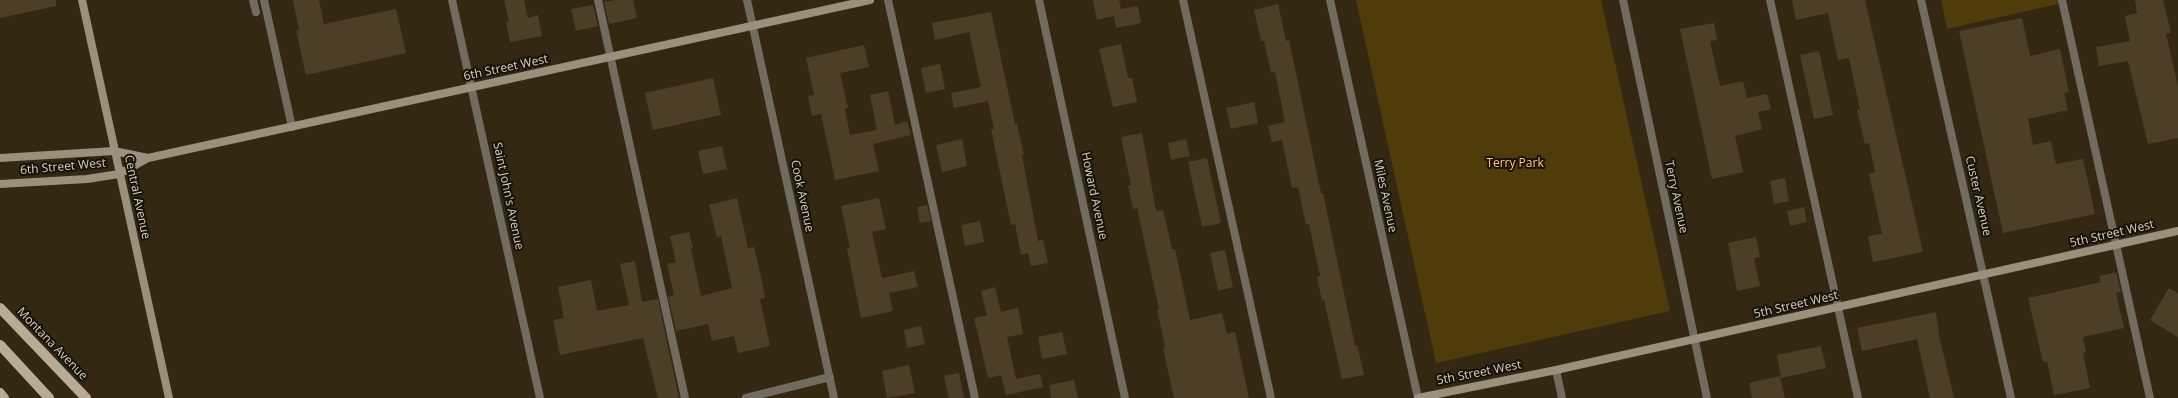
<!DOCTYPE html>
<html>
<head>
<meta charset="utf-8">
<style>
  body { margin:0 }
  canvas { display:block; background:#332811 }
</style>
</head>
<body>
<canvas width="2178" height="398"></canvas>
<script>
const ctx = document.querySelector('canvas').getContext('2d');
ctx.lineJoin = 'round';
function fill(path, color) { ctx.fillStyle = color; ctx.fill(path, 'evenodd'); }
function strokePath(path, color, width, dash) { ctx.strokeStyle = color; ctx.lineWidth = width; ctx.lineCap = dash ? 'butt' : 'round'; ctx.setLineDash(dash || []); ctx.stroke(path); }
function label(font, color, halo, rows, align = 'center') {
  ctx.font = font + ' "Open Sans",sans-serif'; ctx.lineWidth = 4; ctx.setLineDash([]); ctx.textBaseline = 'middle'; ctx.strokeStyle = halo; ctx.fillStyle = color; for (const [text, x, y, turn = 0] of rows) {
    ctx.save(); ctx.translate(x, y); ctx.rotate((+turn || 0) * Math.PI / 180); ctx.textAlign = isNaN(turn) ? turn : align; if (halo) ctx.strokeText(text, 0, 0); ctx.fillText(text, 0, 0); ctx.restore();
  }
}
fill(new Path2D(`
  M1356 0H1601L1670 311 1436 363Z
  M1941 0H2062V3L1947 29Z`), '#503b0b');
fill(new Path2D(`
  M0 0H56V6L0 18Z
  M293 0H319L324 24 396 9 406 53 306 75 296 30H299Z
  M504 0H524L528 18 538 15 542 36 510 42 506 22 509 21Z
  M615 0H633L637 18 609 24 604 2Z
  M1093 0H1119L1121 9 1138 6 1141 23 1116 28 1114 16 1097 20Z
  M1792 0H1865L1923 252 1873 262 1868 236 1882 234 1869 174 1875 172 1869 143 1865 144 1857 110H1860L1849 58 1838 60 1828 13 1796 20Z
  M2135 0H2163L2171 33 2166 34 2178 86V138L2148 144 2128 61 2099 66 2096 47 2130 41 2125 16 2137 13Z
  M1278 4 1286 41 1289 40 1321 193H1323L1355 346 1357 345 1364 375 1342 379 1324 300 1322 301 1317 277 1320 276 1309 224 1306 225 1298 187 1292 188 1282 140 1272 142 1268 126 1285 122 1275 72 1271 73 1264 41H1261L1254 10Z
  M593 5 598 26 576 31 571 9Z
  M991 12 1015 124H1017L1024 155H1022L1038 241 1043 240 1048 263 1031 266 1028 253 1021 255 1015 224 1011 225 991 129H994L988 101 954 108 951 93 981 87 969 32 935 40 932 23Z
  M2022 18 2030 56 2060 49 2069 92 2064 93 2068 110 2028 119 2033 145 2051 141 2056 164 2083 159 2095 214 2003 233 1959 31Z
  M1714 23 1717 40 1710 41 1720 86 1743 81 1747 98 1767 94 1771 109 1758 112 1762 129 1735 136 1743 172 1712 179 1680 29Z
  M1121 44 1128 78H1132L1137 102 1113 107 1099 49Z
  M864 45 869 67 840 73 848 108 845 109 850 135 877 130 870 95 888 91 895 125 907 121 911 135 873 144 879 171 835 180 821 114 812 116 808 96 814 95 806 58Z
  M1819 51 1833 115 1814 119 1800 55Z
  M940 64 945 89 926 93 921 68Z
  M713 78 721 115 653 130 645 93Z
  M1254 102 1258 123 1231 129 1226 108Z
  M1142 133 1156 211 1163 210 1172 249H1175L1190 320 1222 313 1227 334 1235 332 1249 398H1174L1163 348 1165 347 1157 309H1159L1137 208 1133 209 1128 186 1131 185 1121 137Z
  M962 139 967 166 942 172 936 145Z
  M1186 139 1190 156 1171 160 1168 143Z
  M722 146 727 169 703 174 698 151Z
  M1207 158 1221 223 1202 227 1188 162Z
  M1785 178 1789 201 1774 204 1770 181Z
  M737 198 748 248 754 247 762 281 765 298 760 299 770 346 738 353 734 336 712 341 708 324 676 331 668 297 674 295 667 264 676 262 670 236 689 232 693 248 691 249 701 296 732 288 721 236 717 237 709 205Z
  M879 198 886 229 872 232 882 278 914 271 918 287 889 293 893 311 861 318 847 248H850L841 206Z
  M927 205 931 221 920 223 917 207Z
  M1804 207 1807 222 1790 226 1787 211Z
  M980 221 984 242 965 246 961 225Z
  M1756 237 1760 257 1754 258 1760 286 1737 291 1728 243Z
  M1225 250 1233 287 1218 291 1210 253Z
  M635 261 642 302 658 299 679 398H658L643 338 560 355 553 320 564 318 558 287 591 280 597 311 629 305 620 264Z
  M2116 272 2121 292 2116 293 2124 328 2083 337 2086 352 2083 353 2090 388 2054 395 2047 361 2043 362 2028 298 2101 282 2099 276Z
  M995 287 1001 312 1018 308 1023 334 1007 337 1016 379 1040 374 1043 387 1006 395 1001 375 988 378 974 318 987 315 981 291Z
  M2169 288 2178 293V337L2150 320Z
  M1936 312 1939 335 1954 398H1930L1917 339 1862 351 1857 328Z
  M921 326 925 344 907 348 904 330Z
  M1062 332 1067 354 1042 359 1038 337Z
  M1821 346 1826 368 1781 378 1777 355Z
  M909 365 915 393 887 398 882 371Z
  M959 373 964 398H949L944 376Z
  M1780 376 1785 398H1752L1749 383Z
  M1074 380 1078 398H1051L1049 385Z`), '#4b3f27');
strokePath(new Path2D(`
  M253 0 256 12
  M264 0 292 127
  M598 0 685 398
  M888 0 975 398
  M1183 0 1271 398
  M1770 0 1858 398
  M2062 0 2150 398
  M1556 370 1562 398
  M746 398 830 377`), '#716b60', 8);
strokePath(new Path2D(`
  M452 0 540 398
  M747 0 834 398
  M1039 0 1125 398
  M1330 0 1418 398
  M1623 0 1707 398
  M1921 0 2011 398`), '#716b60', 8);
strokePath(new Path2D(`
  M82 0 169 398
  M0 158 114 151 148 158
  M0 184 87 179 119 174 148 158 870 0
  M1418 398 1556 370 2178 231`), '#99907e', 8);
strokePath(new Path2D(`
  M0 308 86 398
  M0 345 49 398
  M0 393 4 398`), '#b8ac95', 10);
label('12px', '#d8d1c3', '#171208', [
  ["6th Street West",506,68,-12],
  ["6th Street West",63,167,-5],
  ["Saint John's Avenue",508,196,78],
  ["Cook Avenue",802,196,78],
  ["Howard Avenue",1094,196,78],
  ["Miles Avenue",1385,196,78],
  ["Custer Avenue",1978,196,77],
  ["Central Avenue",137,197,78],
  ["Terry Avenue",1676,197,78],
  ["5th Street West",2112,234,-13],
  ["5th Street West",1796,305,-13],
  ["Montana Avenue",52,344,46],
  ["5th Street West",1479,373,-11]
]);
label('12px', '#ffce68', '#171208', [
  ["Terry Park",1515,164]
]);
</script>
</body>
</html>
